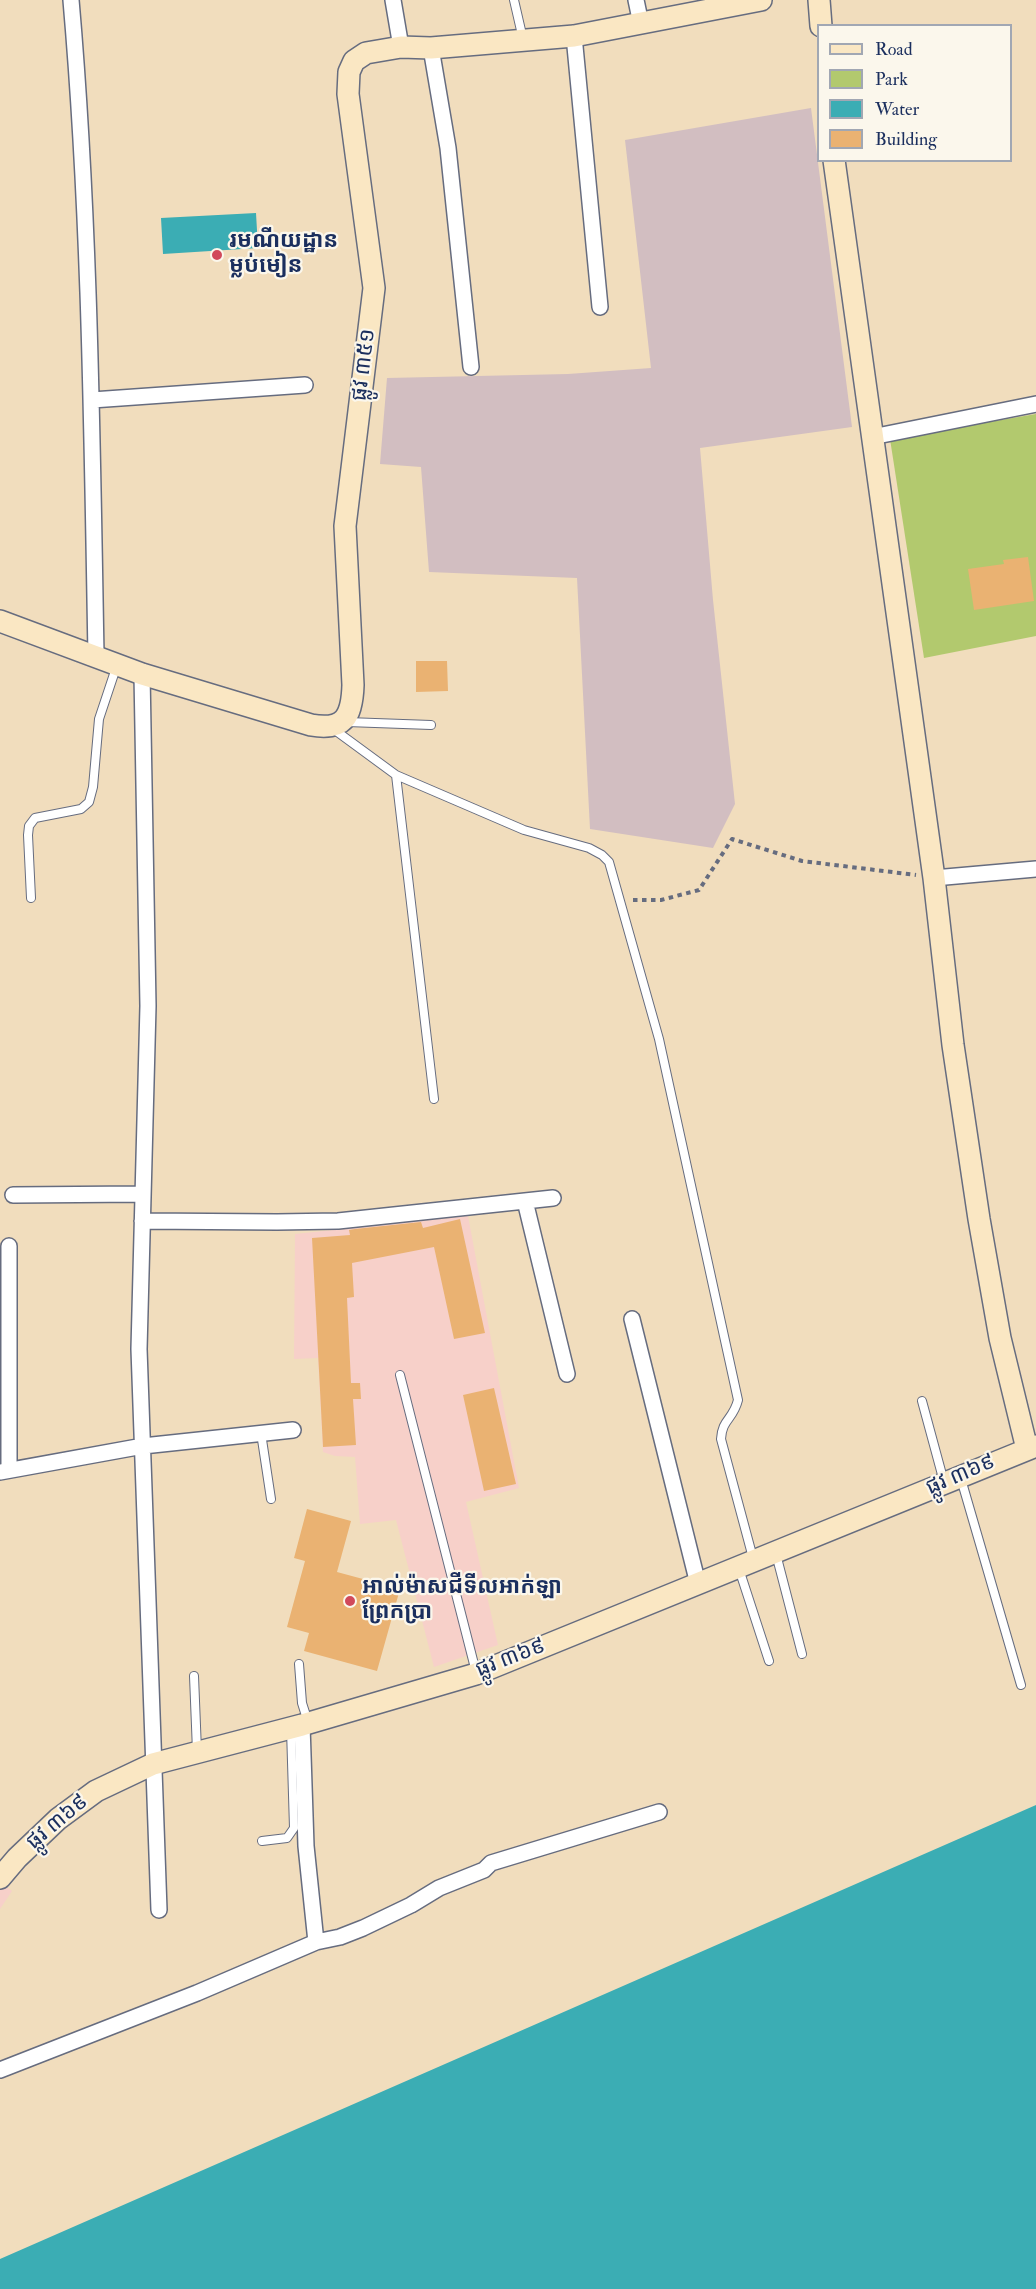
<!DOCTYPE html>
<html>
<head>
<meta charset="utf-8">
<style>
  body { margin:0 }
  #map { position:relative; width:1036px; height:2289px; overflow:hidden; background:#f1ddbd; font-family:"IM FELL Double Pica",serif }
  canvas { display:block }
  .legend { position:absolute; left:817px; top:24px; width:195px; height:138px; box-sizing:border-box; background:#fbf7ec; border:2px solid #a1a7b3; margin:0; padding:8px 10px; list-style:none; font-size:18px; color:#1b2f5e }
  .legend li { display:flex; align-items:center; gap:12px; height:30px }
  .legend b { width:30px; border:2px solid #a1a7b3 }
</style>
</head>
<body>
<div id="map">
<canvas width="1036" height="2289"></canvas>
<ul class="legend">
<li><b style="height:8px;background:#fae7c3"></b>Road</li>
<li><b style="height:16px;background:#b2c96e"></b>Park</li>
<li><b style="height:16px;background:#3badb4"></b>Water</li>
<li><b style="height:16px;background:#eab272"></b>Building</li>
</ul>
</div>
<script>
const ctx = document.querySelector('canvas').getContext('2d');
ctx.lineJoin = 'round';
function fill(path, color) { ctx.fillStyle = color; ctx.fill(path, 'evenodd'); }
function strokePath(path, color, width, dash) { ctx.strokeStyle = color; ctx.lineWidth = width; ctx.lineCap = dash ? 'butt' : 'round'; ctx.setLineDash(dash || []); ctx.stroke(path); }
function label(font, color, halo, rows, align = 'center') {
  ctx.font = font + ' "IM FELL Double Pica","Noto Sans Khmer",serif'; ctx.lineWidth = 4.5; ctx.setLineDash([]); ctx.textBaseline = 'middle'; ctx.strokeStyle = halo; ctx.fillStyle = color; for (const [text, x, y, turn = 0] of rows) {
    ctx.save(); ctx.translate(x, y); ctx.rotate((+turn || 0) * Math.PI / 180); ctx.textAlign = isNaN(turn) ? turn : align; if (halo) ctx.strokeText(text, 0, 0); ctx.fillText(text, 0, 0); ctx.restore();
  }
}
fill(new Path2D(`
  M468 1216 519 1488 466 1502 498 1645 434 1667 396 1520 360 1524 355 1457 335 1456 323 1452 318 1358 294 1359 295 1234Z
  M0 1882 12 1891 0 1909Z`), '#f7d0c9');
fill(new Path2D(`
  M811 108 852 427 700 448 713 600 735 804 713 848 590 829 577 578 429 572 421 467 380 464 387 378 568 374 651 368 625 140Z`), '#d2bec1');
fill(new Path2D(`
  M1036 414V636L924 658 890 439Z`), '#b2c96e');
fill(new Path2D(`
  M256 213 258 248 163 254 161 218Z
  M1036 1805V2289H0V2259Z`), '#3badb4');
fill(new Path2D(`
  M1028 557 1034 601 974 610 968 569 1004 564 1003 560Z
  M416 661H447L448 691 416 692Z
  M460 1219 485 1333 454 1339 434 1247 352 1263 354 1297 347 1298 351 1383H360L361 1399H353L356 1445 323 1447 312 1238 350 1235 349 1230 355 1229 421 1222 423 1228Z
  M494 1388 516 1484 484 1491 463 1395Z
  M307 1509 351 1521 337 1572 400 1589 377 1671 304 1651 309 1633 287 1627 305 1561 294 1558Z`), '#eab272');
const lane = new Path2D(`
  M514 0 523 39
  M347 722 431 725
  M332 728 396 775 524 830 589 848 602 855 609 862 659 1039 738 1400C733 1420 722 1419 721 1439L753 1558
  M396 775 434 1099
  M31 898 28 835 29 826 35 818 81 809 89 802 93 787 99 719 117 665
  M400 1375 476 1672
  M922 1401 944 1482
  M261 1433 271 1499
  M961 1479 1021 1685
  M776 1554 802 1654
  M739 1569 769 1661
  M299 1664 302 1703 308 1722
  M194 1676 197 1751
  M262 1841 287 1838 294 1828 291 1729`);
const street = new Path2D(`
  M71 0C90 218 92 436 96 655
  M393 0 401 47
  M636 0 641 24
  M574 36 600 307
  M431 48 448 148 471 367
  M92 400 305 385
  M872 437 1036 404
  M142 674 148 1006 139 1349 159 1910
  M934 878 1036 869
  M13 1195 142 1194
  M525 1201 567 1374
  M142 1221 277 1222 338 1221 553 1198
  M9 1246V1470
  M632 1319 698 1584
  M0 1472 143 1446 293 1430
  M302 1725 306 1846 316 1942
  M0 2070 197 1993 316 1942 340 1937 363 1928 411 1905 439 1888 484 1870 491 1863 659 1812`);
const secondary = new Path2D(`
  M819 0 821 26
  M834 160 934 878 953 1045 979 1219 1000 1338 1027 1449
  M0 621 142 674 311 725C345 731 352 716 353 685L345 526 374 288 348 94 349 72 354 61 366 53 401 47 431 48 574 36 761 0
  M0 1878 17 1858 58 1819 96 1791 153 1764 302 1725 476 1674 1036 1446`);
strokePath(lane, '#666c7f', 10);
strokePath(street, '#666c7f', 18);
strokePath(secondary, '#666c7f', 24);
strokePath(new Path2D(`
  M633 900H661L699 890 732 839 802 861 916 875`), '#666c7f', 4, [4.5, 4.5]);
strokePath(lane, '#fff', 8);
strokePath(street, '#fff', 15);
strokePath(secondary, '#fae7c3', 21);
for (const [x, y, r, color] of [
  [217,255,6,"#d1495b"],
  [350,1601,6,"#d1495b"]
]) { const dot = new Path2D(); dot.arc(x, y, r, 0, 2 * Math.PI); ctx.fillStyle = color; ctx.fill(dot); strokePath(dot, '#fbf7ec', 2); }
label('bold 22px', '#1b2f5e', '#fbf7ec', [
  ["រមណីយដ្ឋាន",229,242],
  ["ម្លប់មៀន",229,267],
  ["អាល់ម៉ាសជីទីលអាក់ឡា",362,1588],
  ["ព្រែកប្រា",362,1613]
], 'left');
label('22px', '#1b2f5e', '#fbf7ec', [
  ["ផ្លូវ ៣៥១",365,365,-83],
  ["ផ្លូវ ៣៦៩",961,1476,-23],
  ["ផ្លូវ ៣៦៩",511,1659,-21],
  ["ផ្លូវ ៣៦៩",58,1823,-40]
]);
</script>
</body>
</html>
